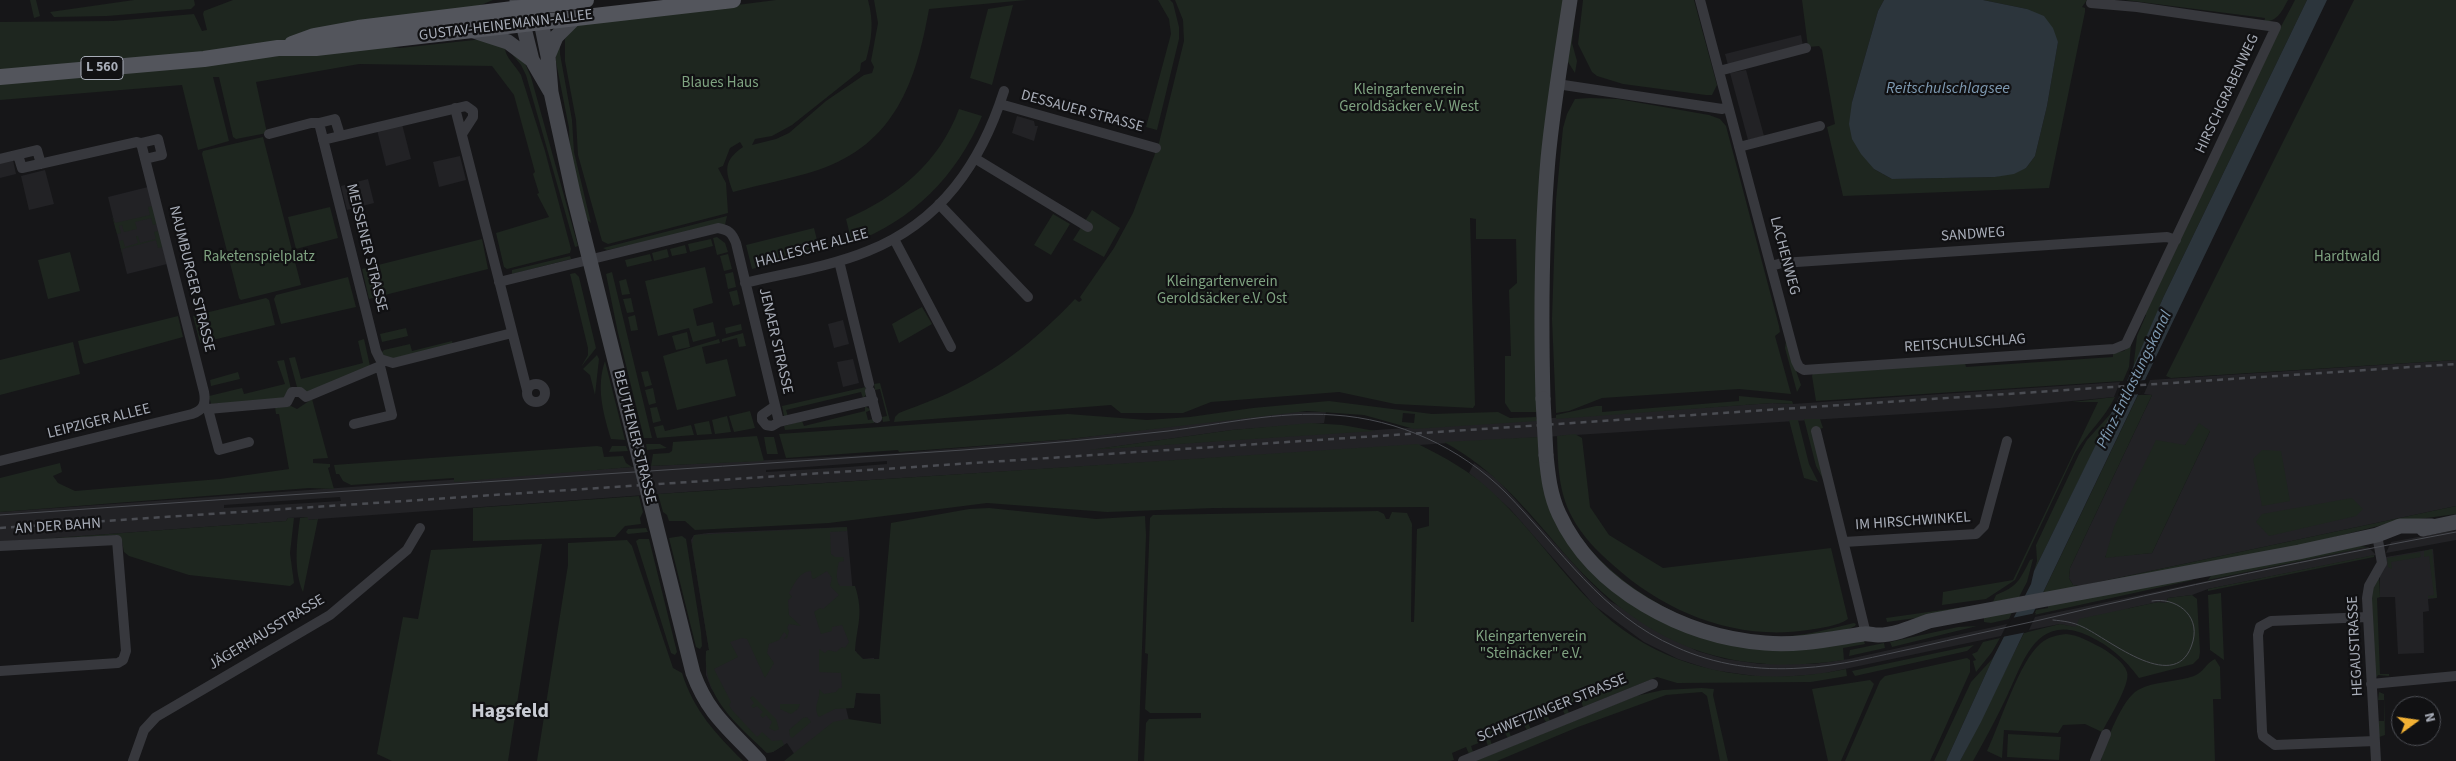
<!DOCTYPE html>
<html>
<head>
<meta charset="utf-8">
<style>
  body { margin:0 }
  #map { position:relative; width:2456px; height:761px; overflow:hidden; background:#161618; font-family:"Source Sans 3",sans-serif }
  canvas { display:block }
  .north { position:absolute; left:2391px; top:696px; width:50px; height:50px; box-sizing:border-box; background:#111113; border:1px solid #4d4f55; border-radius:50%; rotate:76deg; font-size:14px; font-weight:700; line-height:20px; text-align:center; color:#a8adb8 }
  .north::after { content:''; display:block; margin:auto; width:18px; height:22px; background:#f2b134; clip-path:polygon(50% 0,100% 100%,50% 72%,0 100%) }
</style>
</head>
<body>
<div id="map">
<canvas width="2456" height="761"></canvas>
<div class="north">N</div>
</div>
<script>
const ctx = document.querySelector('canvas').getContext('2d');
ctx.lineJoin = 'round';
function fill(path, color) { ctx.fillStyle = color; ctx.fill(path, 'evenodd'); }
function strokePath(path, color, width, dash) { ctx.strokeStyle = color; ctx.lineWidth = width; ctx.lineCap = dash ? 'butt' : 'round'; ctx.setLineDash(dash || []); ctx.stroke(path); }
function label(font, color, halo, rows, align = 'center') {
  ctx.font = font + ' "Source Sans 3",sans-serif'; ctx.lineWidth = 4.5; ctx.setLineDash([]); ctx.textBaseline = 'middle'; ctx.strokeStyle = halo; ctx.fillStyle = color; for (const [text, x, y, turn = 0] of rows) {
    ctx.save(); ctx.translate(x, y); ctx.rotate((+turn || 0) * Math.PI / 180); ctx.textAlign = isNaN(turn) ? turn : align; if (halo) ctx.strokeText(text, 0, 0); ctx.fillText(text, 0, 0); ctx.restore();
  }
}
fill(new Path2D(`
  M1801 35 1803 46 1728 65 1725 54Z
  M1746 70 1764 136 1748 140 1730 73Z
  M1017 116 1034 121 1035 126H1038L1034 141 1012 133Z
  M402 124 411 159 386 166 377 130Z
  M460 156 466 180 439 187 433 162Z
  M13 160 16 174 0 178V163Z
  M45 170 54 204 29 210 21 176Z
  M368 179 374 203 347 210 341 186Z
  M148 187 167 264 127 274 108 197Z
  M843 320 849 344 834 348 828 324Z
  M853 359 859 383 843 387 837 362Z
  M2456 360V506L2080 586 2073 585 2069 578 2070 568 2152 395 2144 394 2150 380ZM2210 431 2152 553 2105 557 2185 445Z
  M2120 382 2114 397 1999 408 713 490 318 519 308 520V517L288 518 286 521 0 542V512L632 467 886 454 1070 439 1283 412H1326L1324 423 1232 430 1098 449 1772 403 1792 404ZM887 461V464L848 467 766 472V470ZM340 497 341 501 224 508V505Z
  M1474 463 1496 478 1588 580 1610 601 1697 651 1725 659 1761 664H1814L1849 659 2007 624 2001 636 1821 674 1769 678 1712 670 1678 659 1644 642 1595 606 1510 509 1469 473Z
  M847 527 854 605 847 633 852 652 856 651 858 656 863 659 874 658 881 694 856 693 854 708H846L851 729 799 761 787 743 773 752 767 753 730 716 711 688 706 675V651L709 650 691 540 694 535 708 533Z
  M2456 530V540L2386 553 2391 542Z
  M2368 547 2376 555 2208 589 2192 595 2168 598 2166 603 2158 602 2130 608 2077 628 2060 624 2029 630 2035 617Z
  M2433 549 2437 598 2428 599 2429 611 2423 612 2424 653 2398 654 2395 597H2380V576L2386 566V557Z`), '#222225');
fill(new Path2D(`
  M30 0H36L40 16 34 18Z
  M134 0H194L195 5 191 9 107 16 54 17 50 12Z
  M233 0H493L476 7 236 49 0 72V22L113 21 194 14 202 31 207 30 203 14 204 11Z
  M776 0H868C874 22 872 38 866 60L861 63 860 71 792 125 772 136 755 139 752 145 776 139 789 133 826 101 864 75 872 73 874 67 871 61 878 23 874 0H1027L929 9C916 82 895 144 818 170 791 179 761 184 733 192 725 170 723 161 743 147L740 142 730 148 723 166 718 168 726 183 728 213 608 244 602 241 578 155 576 120 565 61V39L573 26Z
  M1158 0H1170L1173 3 1179 27V39L1157 130 1146 127 1171 34 1169 19Z
  M1175 0H1564L1545 124 1536 412H1511L1505 403V356H1511L1509 290 1517 283 1516 239H1476V219L1470 218 1475 405 1473 408 1395 404 1339 392 1211 402 1183 413H1121L1111 405 894 422 895 417 899 413C919 405 940 398 959 388 1004 366 1042 334 1075 299L1079 302 1082 300 1080 297 1114 248 1133 213 1159 143 1184 41 1183 20Z
  M1576 0 1572 43 1577 61 1575 73 1568 62V54Z
  M1583 0H1694L1717 85 1712 95H1706L1623 84 1597 76 1592 72 1578 44Z
  M1802 0H1884L1878 11 1852 102 1874 169 1892 179 1995 177 2026 168 2035 156 2047 106 2058 42 2027 9 1983 0H2087L2082 7 2085 8V12L2049 188 1843 196 1827 127 1835 124 1822 50 1819 46 1808 47Z
  M2125 0H2288C2282 11 2278 21 2264 22L2265 18Z
  M2295 0H2307L2163 298 2133 370 2137 336 2146 315 2144 314 2266 55Z
  M2354 0H2456V360L2171 378 2166 376Z
  M1013 5 992 85 970 78 988 9Z
  M474 40H488L505 48C505 57 516 66 521 75L545 151 571 249 570 253 507 269 504 267 496 233 549 217 537 194 539 193 533 174 535 172 514 95 492 66 359 64 256 82 267 133 236 139 233 137 219 77H213L229 141 198 150 182 85 0 100V83L349 49 383 46 400 48Z
  M560 44V54L572 120 574 152 591 223 587 220 570 154 569 128 556 62 555 52Z
  M511 53 524 61 531 77 578 246 575 247 526 75 521 65Z
  M1590 98 1618 99 1709 115 1720 119 1726 126 1779 326 1780 332 1775 336 1791 394 1739 389 1602 398 1569 411 1556 413 1552 319 1556 200 1563 128 1567 114 1575 99Z
  M959 109 982 116C957 176 912 221 852 243L846 219C897 197 939 163 959 109Z
  M263 137 301 285 241 300 239 298 202 154 203 151Z
  M153 206 157 224 153 225 151 218 135 222 137 229 124 232 122 225 119 226 121 233 117 234 112 216 115 223 150 215 148 207Z
  M330 207 338 238 296 249 288 217Z
  M1092 210 1120 228 1104 257 1073 240Z
  M1053 214 1070 224 1051 255 1034 245Z
  M727 216 725 225 607 250 603 248Z
  M814 228 820 252 752 269 746 245Z
  M158 231 163 247 158 248 156 240 122 249 123 257 119 241 123 240 125 247 138 243 136 236H138L140 243 156 239 154 232Z
  M717 237 725 243 728 252 717 255 713 238Z
  M482 239 488 269 369 299 362 269Z
  M711 239 713 246 690 252 688 244Z
  M685 245 687 253 672 256 670 249Z
  M667 249 669 257 654 261 652 253Z
  M70 252 80 291 48 299 38 260Z
  M650 254 652 261 627 267 625 260Z
  M728 254 732 269 724 271 720 256Z
  M570 256 571 259 512 274V270Z
  M705 267 713 303 693 309 697 326 713 322 716 336 693 342 689 328 658 336 645 281Z
  M612 272 652 438H644L618 333 606 274Z
  M733 272 736 287 728 289 725 274Z
  M575 273 579 277 596 348 581 367 588 355V348L570 274Z
  M348 277 356 307 281 324 274 299 276 295Z
  M626 279 630 294 622 295 619 281Z
  M737 290 740 304 733 306 729 292Z
  M266 298 269 300 275 325 200 343 193 316Z
  M631 298 634 312 627 313 623 299Z
  M922 307 932 324 899 343 892 324Z
  M635 315 638 330 631 331 628 317Z
  M178 316 183 337 85 364 83 362 78 341Z
  M741 324 742 330 726 334 725 328Z
  M406 328 408 336 382 342 380 334Z
  M687 332 690 347 676 350 672 336Z
  M743 333 746 346 739 347 737 338 722 342V339Z
  M364 339 370 366 308 393 297 387 289 358 295 357 301 379 363 363 358 341Z
  M719 339 720 343 702 347 706 364 727 359 736 396 677 410 663 356Z
  M452 341 453 344 392 359H387L381 353 384 350 410 344 412 351Z
  M1786 341 1801 385 1797 392 1785 348Z
  M73 342 80 374 0 395V360Z
  M2131 344 2129 367 2123 381 1816 401 1812 376 1813 373 1965 363 1966 367 2113 357V353L2124 351Z
  M597 355 599 359 595 395 590 375 583 369Z
  M284 360 291 389 285 395 284 400 211 404 209 396 242 388 244 394 285 384 277 361Z
  M605 361 625 440 611 439C603 413 596 387 605 361Z
  M648 371 652 385 645 387 641 372Z
  M238 372 240 379 211 386 210 380Z
  M880 383 890 421 883 422 882 417 887 416 880 389 875 390 874 384Z
  M866 387 867 394 863 398 861 392 786 410 788 416H784L782 406Z
  M653 388 656 403 649 405 645 390Z
  M2138 395H2152L2070 568 2069 578 2073 585 2080 586 2456 506V514L2390 523 2311 543 2199 567 2043 593Z
  M1739 396 1792 401 1793 404 1772 403 1556 419V415L1596 406H1602V412L1739 401Z
  M2115 397C2105 418 2087 433 2075 453L2015 580 1986 599 1942 605 1943 592 2013 580 2098 402H2072Z
  M312 399 328 458 313 459V463L330 464V467L328 468 334 489 309 488 0 512V478L60 463 62 472 53 476 58 483 75 491 220 479 289 469 279 414H276L275 407 291 406 297 409Z
  M1329 401 1432 414 1498 412 1510 418 1536 417 1537 421 1414 429 1364 415 1307 411 1070 439 899 452 898 450 786 458 779 434 1068 414 1147 420 1190 417 1253 408ZM1403 413 1415 414 1414 423 1402 422Z
  M865 406 871 410 866 412 868 420 874 419V423L785 430 784 426 802 421 804 426 865 411Z
  M657 407 661 421 653 423 650 408Z
  M750 411 755 428 734 432 729 416Z
  M2113 411 2034 571 2037 561 2036 545 2079 454 2087 440Z
  M727 416 731 432 715 434 712 420Z
  M1804 419H1820L1823 428 1819 429 1824 481 1816 466Z
  M1789 420H1798L1809 464 1818 482 1804 478Z
  M709 421 712 434 697 435 694 424Z
  M1311 423 1342 425 1375 431 1089 450 1232 430Z
  M2199 423 2210 431 2152 553 2105 558 2114 527 2156 440 2185 445Z
  M663 425 665 431 691 425 694 435 657 438 654 427Z
  M1575 434 1582 438 1590 507 1609 535 1663 568 1831 548 1848 619C1838 626 1820 628 1808 630 1736 641 1666 613 1613 565 1597 551 1582 536 1572 517 1558 491 1558 464 1557 436Z
  M757 436 764 461 651 466 653 454 669 453 672 451 673 442Z
  M764 437H774L778 454H767Z
  M1538 437 1539 462 1585 562 1713 638 1864 641 1865 644 1843 648 1844 660C1724 678 1642 643 1563 552 1526 509 1494 469 1444 442Z
  M646 444H660L667 448 647 450Z
  M1418 444C1444 457 1470 471 1491 491 1529 525 1557 568 1593 604 1660 672 1756 688 1846 669L1847 676 1811 682 1677 683 1657 677 1583 707 1581 701 1566 706 1569 713 1565 715 1562 708 1547 714 1550 721 1546 722 1543 717 1528 723 1531 729 1527 730 1524 725 1509 731 1511 737 1508 738 1505 733 1490 739 1492 745 1488 746 1486 740 1471 746 1473 752 1469 754 1466 747 1452 753 1454 760 1450 761H1144L1146 723 1149 719 1201 718V713H1150L1145 709 1148 654 1145 653 1150 518 1153 515 1378 511 1384 514 1386 519H1389L1392 512 1407 513 1412 524 1411 622H1414L1417 529 1429 526V507L1214 508 1107 512 987 503 829 523 695 530 685 521H669L667 515 663 512 658 494Z
  M597 446 602 447 604 457 623 456 626 463 632 467 454 482V478L351 485 343 481 339 474H336L334 465Z
  M612 446H626L628 451 609 452Z
  M2262 450 2281 451 2290 501 2262 506 2253 459Z
  M1552 457C1555 462 1554 471 1555 478 1557 493 1562 508 1570 521 1608 587 1703 639 1779 637 1804 636 1829 629 1854 623L1856 624 1855 626C1843 633 1824 633 1810 635 1734 647 1657 617 1602 564 1588 551 1575 536 1567 519 1557 499 1553 479 1552 457Z
  M639 496 643 512 640 518 641 524 625 526 615 537 473 541V508Z
  M2352 498 2363 509 2356 516 2269 536 2256 522 2262 514Z
  M989 508 1096 519 1145 516 1146 535 1138 761H784L833 722 848 719 881 724 880 694 856 693 854 708 835 709 819 717C812 706 821 700 819 689L824 694 836 692 839 688H842L841 673 819 672V649L825 653 828 650 836 652 842 647 845 648 849 642 842 625 832 627V631L821 634 814 612 820 608 823 609 839 595 830 586 832 578 827 571 814 579 812 578 811 571C799 572 795 583 789 593L792 597 788 600 789 615 801 626 789 624 787 628 789 631 787 638 784 639 787 635 784 632 779 640 769 644 767 653 774 663 765 678 747 639 742 638 730 642 738 657 714 669 731 702 729 705 732 710 757 737 762 732 772 741 782 740 784 745 773 752 767 753C736 723 702 697 706 651L709 650 692 545 694 535 847 527V531L830 532 831 554 835 557H843L844 561 839 562C837 569 835 580 840 586H855C864 614 857 624 855 651L863 659H879L891 523 969 509Z
  M308 517V520L318 519 303 592C293 569 297 541 300 518Z
  M288 518H294L290 553 294 583 290 586 189 575 129 556 124 552 122 541 118 535 0 542 286 521Z
  M646 528 648 532 628 534 626 532 628 529Z
  M682 536 686 539 701 632 702 646 700 649 696 647 669 538Z
  M639 539H649L677 652 675 655 671 653 636 541Z
  M627 540 632 546 673 668 682 673C694 711 716 734 743 761H537L568 565V543Z
  M542 544 508 761H392L377 754 403 617 418 619 431 550Z
  M2360 546 2368 547 2208 580 2212 574Z
  M2432 549 2437 598H2428V596L2434 595 2429 556 2424 557V551Z
  M2420 552 2421 557 2391 562 2392 569 2388 567 2387 558Z
  M2374 555V557L2208 591V589Z
  M2033 559 2027 582 2019 597 1993 602 1996 595C2018 586 2019 581 2030 560Z
  M2379 576 2380 597 2377 598 2380 674H2389V676L2378 675 2377 677 2375 676 2371 589Z
  M2191 578 2193 580 2034 615 2036 610 2048 608V604Z
  M2221 593 2224 660 2210 650 2208 595Z
  M2192 595 2197 599 2200 652 2199 658 2193 664 2139 678C2125 659 2110 646 2089 636 2037 612 2024 660 2007 696 1997 718 1985 739 1973 761H1960L2024 633 2060 624 2076 627 2079 619 2158 602 2166 603 2168 598Z
  M1985 604 1937 615 1887 622 1886 618Z
  M2012 612 2009 619 1991 623 1984 622V617Z
  M1977 626 1892 647 1890 642 1958 627Z
  M2066 634C2079 635 2090 642 2102 648 2110 653 2124 662 2127 672 2131 684 2108 720 2102 732L2085 724 2063 725 2058 733 2004 730 2002 758 1987 751C2000 724 2019 661 2041 643 2048 637 2057 635 2066 634Z
  M2000 638 1992 652 1976 672 1973 661 1976 660 1972 654 1977 652 1983 642Z
  M1884 643 1885 648 1849 656 1850 650Z
  M1974 645 1967 651 1855 676 1852 671Z
  M1967 658 1970 660V672L1930 761H1845L1880 681 1885 676Z
  M1993 658 1946 761H1934L1971 682Z
  M2215 659 2220 667 2221 699H2213L2215 761H2101C2105 743 2122 699 2138 690 2154 681 2177 682 2194 676 2204 672 2206 663 2215 659Z
  M1870 680 1874 684 1841 761H1828L1812 689Z
  M1702 688 1714 689 1713 695 1728 761H1720L1707 696 1702 692 1666 695 1578 727 1497 761H1475L1636 696 1663 690Z
  M2379 692 2384 694 2385 735 2379 737V721H2384V700H2378Z
  M753 696 776 719 779 729 775 731 769 728 772 722 766 715 763 718 760 715 763 712 757 706 753 708 751 706 754 703 750 698Z
  M780 704H800L798 709 791 714 780 709Z
  M807 717 811 722 792 738 790 736 789 730 803 718Z
  M2008 734 2061 737 2059 760 2007 757Z`), '#1e261f');
fill(new Path2D(`
  M1884 0H1983L2027 9 2044 16 2053 28 2058 42 2047 106 2035 156 2026 168 2014 174 1995 177 1892 179 1874 169 1861 154 1852 139 1849 124 1852 102 1878 11Z
  M2307 0H2327L1981 722 1960 761H1946L1993 658 2031 584 2034 571 2128 379 2163 298Z`), '#2c353c');
fill(new Path2D(`
  M2147 380 2141 394 2118 396 2125 381Z
  M2036 613 2027 632 2002 637 2012 618Z`), '#161618');
strokePath(new Path2D(`
  M1700 0 1796 361 1799 367 1804 370 2114 349 2126 344 2276 27 2137 7 2091 3
  M1719 71 1806 48
  M1557 84 1722 109 1728 107
  M1000 104 1156 148
  M455 108 527 390
  M319 123 376 351 380 359 393 363 512 333
  M269 134 311 123H319L335 119 340 135
  M323 140 466 106 473 111V117L462 134
  M1739 147 1820 126
  M18 155 22 168 137 142 141 143 158 139 162 155 145 159
  M0 159 37 150 41 164
  M976 159 1088 227
  M939 204 1028 297
  M894 239 951 347
  M839 261 869 384
  M1771 266 1782 263 2167 237 2176 240
  M499 282 718 228C729 230 732 233 736 243L779 422
  M745 283C786 273 829 267 868 251 941 222 981 163 1004 91
  M527 393a9 9 0 1 1 18 0a9 9 0 1 1-18 0Z
  M870 391 877 418
  M775 406 762 415V420L766 425 772 426 779 422 873 400
  M208 409 287 402 292 392H300L306 397 380 366
  M208 409 219 450 249 442
  M354 424 392 415 380 366
  M1816 431 1866 634
  M0 461 192 414C204 410 206 403 204 392L141 143
  M1844 542 1976 534 1984 526 2007 441
  M0 546 117 540 126 651 123 660 118 663 0 671
  M2368 617 2271 621 2260 627 2258 635 2262 731 2263 736 2275 745 2375 741
  M2371 684 2456 676
  M133 761 144 730 156 717 330 615 407 550 420 528
  M1463 761 1653 684
  M2095 761 2106 734
  M2376 761 2367 598 2369 586 2382 563 2377 535`), '#37383d', 10);
strokePath(new Path2D(`
  M517 0 532 60 550 91
  M539 12 548 56 551 92 573 193 693 673C709 716 730 729 759 761
  M471 30 508 42 532 60
  M548 56 556 37 574 19
  M1543 399C1541 319 1541 239 1548 159 1553 106 1562 53 1570 0
  M1546 455C1548 475 1550 495 1559 514 1594 590 1684 637 1765 643 1798 646 1830 639 1863 634 1868 633 1873 635 1878 635 1895 635 1913 627 1929 621L2299 552 2377 535 2400 526H2432
  M2423 529 2456 522`), '#45474d', 15);
strokePath(new Path2D(`
  M292 44 314 36 358 28 586 0
  M0 77 204 59 278 48H316L733 0`), '#53555c', 16);
strokePath(new Path2D(`
  M0 515C321 492 642 472 963 450 1031 445 1099 439 1168 431 1223 424 1278 411 1334 415 1398 419 1460 447 1506 493 1560 548 1602 615 1676 647 1715 665 1759 671 1801 668 1840 666 1877 656 1915 648 1957 638 1999 629 2040 620 2178 587 2317 558 2456 532
  M2053 620C2063 621 2073 622 2083 627 2109 639 2178 698 2193 641 2200 614 2175 597 2152 601`), '#4a4c52', 1);
strokePath(new Path2D(`
  M0 528 2456 364`), '#4a4c52', 2.5, [6, 5]);
strokePath(new Path2D(`
  M1543 399 1546 455`), '#45474d', 15);
for (const [x, y, w] of [
  [102,68,42]
]) { const box = new Path2D(); box.roundRect(x - w / 2, y - 11.5, w, 23, 4); ctx.fillStyle = '#111113'; ctx.fill(box); strokePath(box, '#a8adb8', 1); }
label('bold 14px', '#a8adb8', null, [
  ["L 560",102,68]
]);
label('15px', '#a8adb8', '#111113', [
  ["GUSTAV-HEINEMANN-ALLEE",506,26,-7],
  ["HIRSCHGRABENWEG",2228,94,-65],
  ["DESSAUER STRASSE",1082,112,15],
  ["SANDWEG",1973,235,-4],
  ["MEISSENER STRASSE",366,248,76],
  ["HALLESCHE ALLEE",812,249,-15],
  ["LACHENWEG",1784,256,75],
  ["NAUMBURGER STRASSE",191,279,76],
  ["JENAER STRASSE",775,341,77],
  ["REITSCHULSCHLAG",1965,344,-4],
  ["LEIPZIGER ALLEE",99,422,-14],
  ["BEUTHENER STRASSE",634,437,76],
  ["IM HIRSCHWINKEL",1913,522,-4],
  ["AN DER BAHN",58,527,-4],
  ["JÄGERHAUSSTRASSE",267,633,-31],
  ["HEGAUSTRASSE",2356,646,-93],
  ["SCHWETZINGER STRASSE",1552,709,-22]
]);
label('15px', '#7fa381', '#111113', [
  ["Blaues Haus",720,84],
  ["Kleingartenverein",1409,91],
  ["Geroldsäcker e.V. West",1409,108],
  ["Raketenspielplatz",259,258],
  ["Hardtwald",2347,258],
  ["Kleingartenverein",1222,283],
  ["Geroldsäcker e.V. Ost",1222,300],
  ["Kleingartenverein",1531,638],
  ["\"Steinäcker\" e.V.",1531,655]
]);
label('italic 16px', '#7f9bb3', '#111113', [
  ["Reitschulschlagsee",1948,89],
  ["Pfinz-Entlastungskanal",2135,380,-64]
]);
label('bold 20px', '#c9ccd4', '#111113', [
  ["Hagsfeld",510,713]
]);
</script>
</body>
</html>
